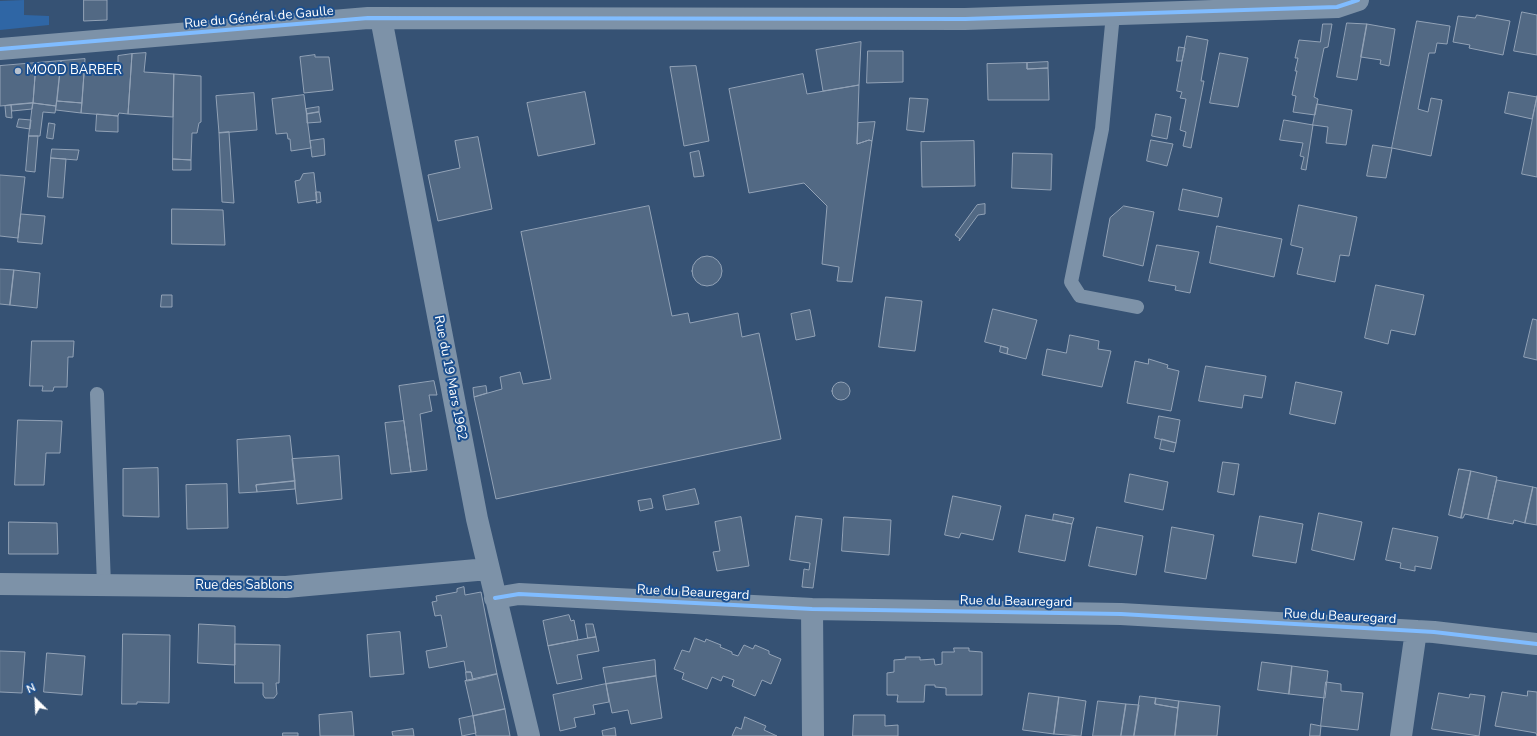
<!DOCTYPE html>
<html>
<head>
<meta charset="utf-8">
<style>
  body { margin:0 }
  #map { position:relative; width:1537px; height:736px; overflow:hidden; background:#365274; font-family:"Nunito Sans",sans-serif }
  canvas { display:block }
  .north { position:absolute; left:16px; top:680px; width:40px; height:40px; -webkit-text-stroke:3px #1b4f8f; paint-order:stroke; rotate:336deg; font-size:11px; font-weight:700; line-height:16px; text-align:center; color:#fff }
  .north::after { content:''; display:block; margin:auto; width:14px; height:18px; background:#fff; clip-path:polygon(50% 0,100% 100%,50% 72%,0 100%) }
</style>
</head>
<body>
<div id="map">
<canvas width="1537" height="736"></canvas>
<div class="north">N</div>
</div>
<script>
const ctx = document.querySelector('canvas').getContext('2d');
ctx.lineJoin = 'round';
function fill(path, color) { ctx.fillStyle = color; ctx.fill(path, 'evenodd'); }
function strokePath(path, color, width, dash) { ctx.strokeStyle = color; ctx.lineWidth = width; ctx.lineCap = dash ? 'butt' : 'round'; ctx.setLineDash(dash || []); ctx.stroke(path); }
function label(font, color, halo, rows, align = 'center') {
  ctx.font = font + ' "Nunito Sans",sans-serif'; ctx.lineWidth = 4; ctx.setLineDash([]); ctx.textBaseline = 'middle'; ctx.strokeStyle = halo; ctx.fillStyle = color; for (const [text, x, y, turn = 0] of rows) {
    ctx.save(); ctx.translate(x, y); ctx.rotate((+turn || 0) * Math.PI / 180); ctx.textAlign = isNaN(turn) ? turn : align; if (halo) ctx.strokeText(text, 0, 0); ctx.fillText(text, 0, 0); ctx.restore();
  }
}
fill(new Path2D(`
  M24 0V15L49 16V25L0 30V1Z`), '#2f66a5');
const building = new Path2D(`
  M84 0H107V20L84 21Z
  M1522 12 1537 15V55L1514 51Z
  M1477 15 1510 21 1503 55 1469 48 1470 45 1453 42 1458 16 1475 18Z
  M1417 21 1450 26 1447 44 1437 43 1435 53H1429L1418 109 1428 112 1431 98 1442 100 1431 156 1392 148Z
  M1347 23 1367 24 1357 80 1337 77Z
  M1323 24H1332L1328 47 1324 48 1314 97 1318 99 1315 115 1293 112 1296 96 1292 95 1297 71H1295L1298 58H1295L1299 40 1320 42Z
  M1367 24 1395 29 1389 66 1380 64 1381 60 1361 57Z
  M1187 36 1208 40 1201 81H1204L1191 148 1183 146 1186 132 1180 130 1186 99 1180 98 1182 92 1177 91Z
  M861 42 859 85 823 91 816 50Z
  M1179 47 1185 48 1182 61H1177Z
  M868 51H903V82L867 83Z
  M146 53 144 72 174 74 173 117 128 114 132 54Z
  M1220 53 1248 58 1238 107 1210 103Z
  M132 54 128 114 119 113 118 116 81 113 84 73 118 74V56Z
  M315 55V57H329L333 90 304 93 300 57Z
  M85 59 82 103 57 101 61 61Z
  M61 61 56 106 33 103 36 63Z
  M1048 62V68L1027 69V63Z
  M36 63 33 103 0 106V66Z
  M1027 63V69L1048 68 1049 100H988L987 64Z
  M696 66 709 141 684 146 670 67Z
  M174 74 201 76V122L199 123 197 133H192L191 160 173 159Z
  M803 74 807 94 859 85 857 144 869 140 872 141 852 282 837 281 839 267 822 264 827 206 804 183 749 193 729 89Z
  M585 92 595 144 538 156 527 103Z
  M1509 92 1537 97 1532 119 1505 113Z
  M254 93 257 130 219 133 216 96Z
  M304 95 311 148 291 151 290 139H288L287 133 276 134 272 99Z
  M1537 96V177L1522 174Z
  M910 98 928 99 924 132 907 130Z
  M57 101 82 103 81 113 56 110Z
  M33 103 56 106 55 113 43 112 40 136H29Z
  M33 103 32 109 12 111 11 105Z
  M1317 104 1352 110 1346 145 1326 143 1328 127 1313 125Z
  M11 105 12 118 6 117 5 106Z
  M319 107V112L307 114 306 109Z
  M319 112 321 122 307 123V114Z
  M97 114 118 116V132L96 131Z
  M1156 114 1171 117 1167 139 1152 136Z
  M19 119 31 120 30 129 17 127Z
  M1284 120 1313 125 1306 170 1301 169 1304 157 1300 156 1303 143 1280 140Z
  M875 122 872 141 869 140 857 144 858 123Z
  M49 123 55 124 53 139 47 138Z
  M229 132 234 203 222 202 219 133Z
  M29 136H38L35 172 26 171Z
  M478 137 492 209 438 221 428 175 460 168 455 141Z
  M324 139 325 155 312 157 310 141Z
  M1151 140 1173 144 1167 166 1147 161Z
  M974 141 975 186 922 187 921 142Z
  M1373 145 1392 148 1386 178 1367 176Z
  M52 149 79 150 77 160 51 158Z
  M699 151 704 176 694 177 690 153Z
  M1013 153 1052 154 1051 190 1012 188Z
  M51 158 66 159 63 198 48 197Z
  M173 159 191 160V170H173Z
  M314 173 317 200 298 203 295 181 300 180 303 174Z
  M0 175 25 177 18 238 0 236Z
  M1183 189 1222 198 1218 217 1179 210Z
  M316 192H320L321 202 317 203Z
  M985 204V214L978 215 959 241 960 239 955 235 977 205Z
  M1299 205 1357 217 1349 256 1340 255 1335 282 1297 274 1303 248 1291 245Z
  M649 206 672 316 688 313 690 323 738 313 742 337 759 333 781 439 496 499 474 397 502 389 500 377 520 372 523 384 551 379 521 232Z
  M1124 206 1154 212 1143 266 1103 256 1110 218Z
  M172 209 223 210 225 245 172 244Z
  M21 214 45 216 42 244 18 242Z
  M1217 226 1282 239 1274 277 1210 263Z
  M1157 245 1199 252 1190 293 1175 290 1176 286 1149 281Z
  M692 271a15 15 0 1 1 30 0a15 15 0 1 1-30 0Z
  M0 269 14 270 10 305 0 304Z
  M14 270 40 273 37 308 10 305Z
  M1376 285 1424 295 1415 335 1391 330 1388 344 1365 338Z
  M162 295H172V307H161Z
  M886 297 922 301 915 351 879 347Z
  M993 309 1037 320 1026 359 1007 354 1008 348 985 342Z
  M810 310 815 336 796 340 791 314Z
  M1533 319 1537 320V360L1524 357Z
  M1070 335 1099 341 1098 349 1111 351 1102 387 1042 375 1047 349 1066 353Z
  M32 341H74L73 357H68L67 387H54L53 391H42L43 386H30Z
  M1001 346 1008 348 1007 354 1000 352Z
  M1149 359 1168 365 1167 368 1179 371 1171 411 1127 403 1135 361 1148 364Z
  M1206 366 1266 376 1262 398 1244 395 1242 408 1199 401Z
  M434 381 437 395H429L432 411 420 414 427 470 411 472 399 386Z
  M1296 382 1342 392 1335 424 1290 414Z
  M832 391a9 9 0 1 1 18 0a9 9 0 1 1-18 0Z
  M486 386 487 393 474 397 473 388Z
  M1159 416 1180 420 1176 443 1155 438Z
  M18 420 62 421 60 453H46L44 485H15Z
  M404 421 411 472 391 474 385 423Z
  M290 436 295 481 256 485 257 492 239 493 237 440Z
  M1162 439 1176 443 1174 452 1160 449Z
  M339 456 342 499 297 504 292 459Z
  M1223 462 1239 464 1234 495 1218 492Z
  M158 468 159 517 123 516V469Z
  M1459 469 1471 471 1461 518 1449 515Z
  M1471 471 1497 477 1488 519 1465 514 1463 518H1461Z
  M1130 474 1168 482 1163 510 1125 502Z
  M1497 480 1533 487 1525 523 1514 520 1513 524 1488 519Z
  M295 481V489L257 492 256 485Z
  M227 484 228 528 187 529 186 485Z
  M1533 487 1537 488V525L1525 523Z
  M695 489 699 504 666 510 663 496Z
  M953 496 1001 506 993 540 961 533 959 538 945 535Z
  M651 499 653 508 640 511 638 501Z
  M1319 513 1362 522 1354 560 1312 550Z
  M1054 514 1074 518 1072 524 1053 520Z
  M1026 515 1072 524 1065 561 1019 552Z
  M796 516 822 519 813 588 802 587 804 569 809 570 810 563 790 560Z
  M1260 516 1303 524 1296 563 1253 556Z
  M741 517 749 566 717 571 713 552 720 551 715 522Z
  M844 517 891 520 889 555 842 551Z
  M9 522 57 523 58 554H9Z
  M1097 527 1143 536 1136 575 1089 566Z
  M1172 527 1214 535 1206 579 1165 572Z
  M1393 528 1438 537 1431 569 1415 566V571L1400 568 1401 563 1386 560Z
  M464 587 465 595 481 592 497 674 473 680 471 672H466L464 661 429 668 426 651 447 647 441 615 435 616 432 602 437 601 436 596 457 592V589Z
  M569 615 571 621 574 620 578 640 548 646 543 621Z
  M199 624 235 626V665L198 663Z
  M586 624H593L596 637 588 638Z
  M400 632 404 674 370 677 367 635Z
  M123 634 170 635 169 703 137 702V704H122Z
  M596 637 599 651 577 655 582 679 557 684 548 646Z
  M695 638 705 642 706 639 721 645 720 647 732 652V654L738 656 744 645 753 649 755 645 769 651V654L781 659 771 684 762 680 755 696 732 686 734 680 723 676 721 681 712 677 707 689 682 679 684 673 674 669 682 650 689 652Z
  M235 644 280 645 279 683H276L277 694 274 698H265L263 695V683H235Z
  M954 648H969V651L982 652V695H946V688L935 687V685H925L924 702H897L898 695H887V673L894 672V660L906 659 905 657H920V660L934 659 935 665 942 664V652H954Z
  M0 651 25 652 22 693 0 692Z
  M47 653 85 656 82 695 44 692Z
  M655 660 656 676 606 684 603 668Z
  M1262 662 1292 666 1289 694 1258 690Z
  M1292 666 1328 671 1325 698 1289 694Z
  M466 672H471L473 680 467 681Z
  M497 674 505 709 473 716 465 681Z
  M656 676 662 718 631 724 628 710 612 713 606 684Z
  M1326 682 1341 684V691L1363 693 1358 730 1321 726Z
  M606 684 609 702 593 705 595 714 574 718 576 727 560 731 553 695Z
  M1528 691 1537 692V736L1536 733 1495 726 1502 692 1527 696Z
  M1029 693 1059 697 1054 734 1023 730Z
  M1439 693 1469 698 1470 694 1485 696 1479 736 1432 729Z
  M1140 696 1156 698 1155 704 1178 708 1175 736H1134Z
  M1059 697 1086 701 1081 736 1054 734Z
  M1156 698 1179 701 1178 708 1155 704Z
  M1098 701 1126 704 1121 736H1093Z
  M1179 701 1220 706 1217 736H1175Z
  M1126 704 1139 705 1134 736H1121Z
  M505 709 510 736H476L473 716Z
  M352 712 354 736H320L319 715Z
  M854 715H885V726L898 725V736H853Z
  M473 716 476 733 462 736 459 719Z
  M745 717 766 726 764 730 777 736H732L736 727 741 729Z
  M1311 724 1321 726 1320 736H1310Z
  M615 728 616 736H603L602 731Z
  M413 729 414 736H393L392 732Z
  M283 733H298V736H283Z`);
fill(building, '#526984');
strokePath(building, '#92a2b6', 1);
strokePath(new Path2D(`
  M1113 14 1102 129 1071 282 1080 296 1137 307
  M97 394 104 585`), '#7d92a8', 14);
strokePath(new Path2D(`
  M381 18 477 519 529 736
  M0 49 368 18 965 19 1337 7 1358 0
  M0 584 286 587 488 569
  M495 598 519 594 812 609 1121 614 1434 632 1537 644
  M812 609 813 736
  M1401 736 1416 631`), '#7d92a8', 22);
strokePath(new Path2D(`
  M0 49 368 18 965 19 1337 7 1358 0
  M495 598 519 594 812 609 1121 614 1434 632 1537 644`), '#80bcff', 4);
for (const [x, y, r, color] of [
  [18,71,4,"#b9c2ce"]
]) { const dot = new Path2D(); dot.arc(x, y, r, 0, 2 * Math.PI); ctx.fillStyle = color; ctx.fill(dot); strokePath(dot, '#1b4f8f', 1.5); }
label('13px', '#fff', '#1b4f8f', [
  ["Rue du Général de Gaulle",259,18,-5],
  ["Rue du 19 Mars 1962",450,378,79],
  ["Rue des Sablons",244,586],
  ["Rue du Beauregard",693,593,3],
  ["Rue du Beauregard",1016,602,1],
  ["Rue du Beauregard",1340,617,3]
]);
label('13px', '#fff', '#1b4f8f', [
  ["MOOD BARBER",26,71]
], 'left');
</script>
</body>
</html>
